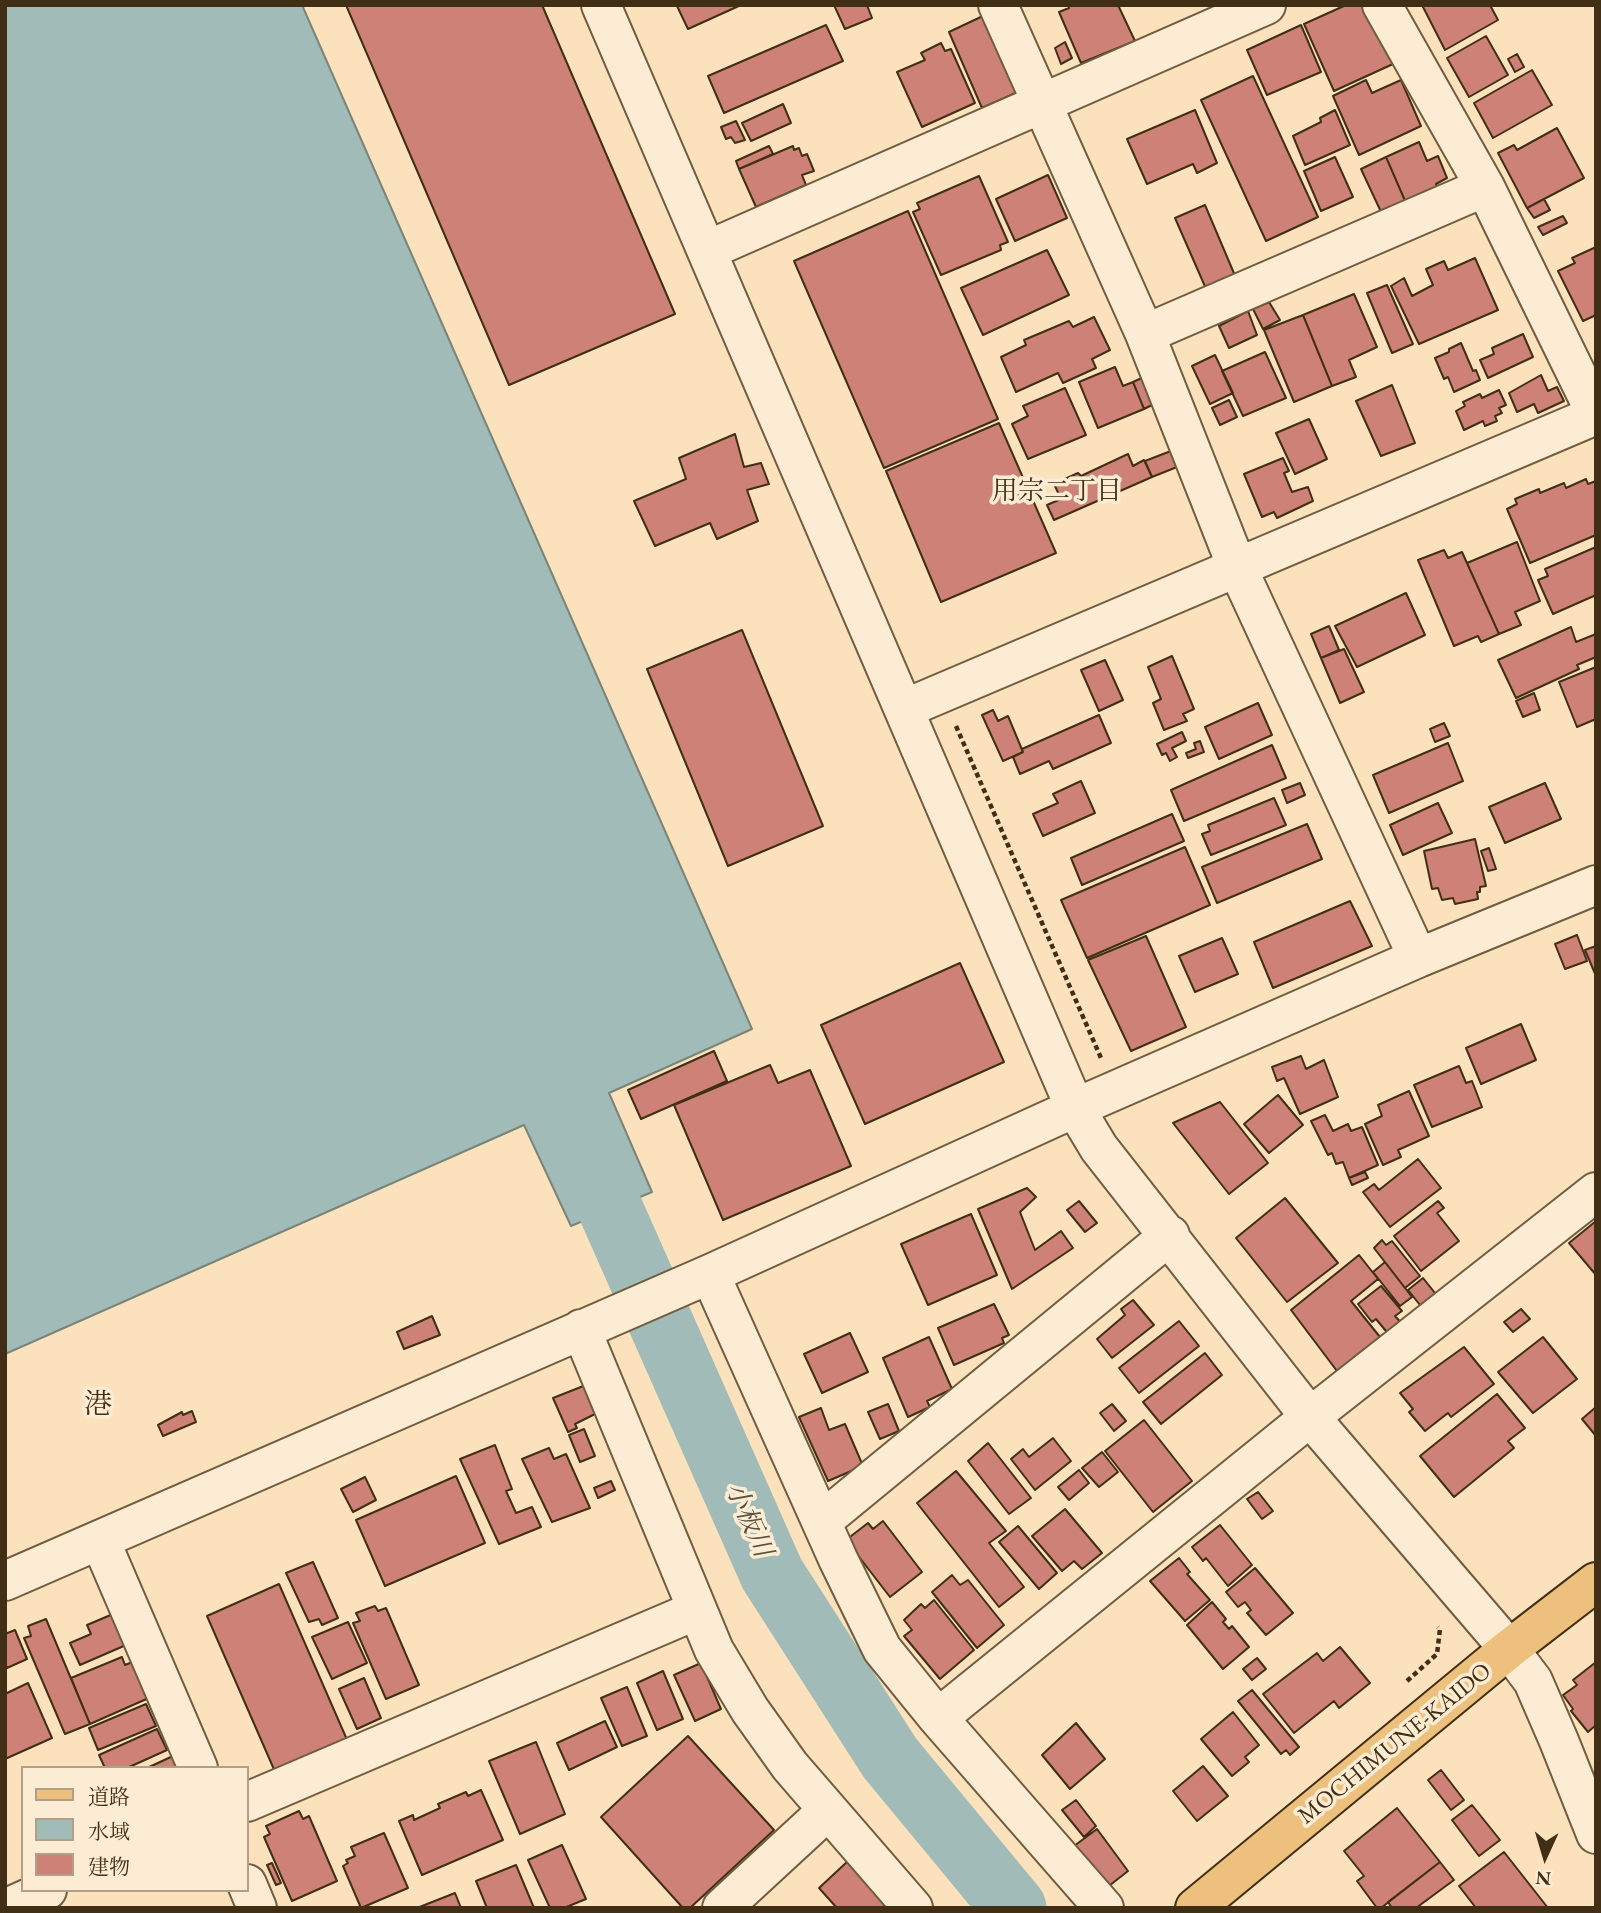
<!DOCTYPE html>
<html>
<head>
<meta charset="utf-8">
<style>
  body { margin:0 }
  #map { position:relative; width:1601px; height:1913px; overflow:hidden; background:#fbe1bc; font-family:"EB Garamond","Noto Serif JP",serif }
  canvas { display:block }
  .frame { position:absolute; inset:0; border:7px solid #412f15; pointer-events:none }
  .legend { position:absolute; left:21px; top:1766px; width:228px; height:126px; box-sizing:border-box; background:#fcecd3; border:2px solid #b1a087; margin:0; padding:9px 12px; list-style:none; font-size:21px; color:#412f15 }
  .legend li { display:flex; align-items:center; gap:14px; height:35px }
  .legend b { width:35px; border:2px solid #b1a087 }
  .north { position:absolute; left:1510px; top:1822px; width:70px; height:70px; -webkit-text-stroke:5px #fcecd3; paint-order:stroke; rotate:184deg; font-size:19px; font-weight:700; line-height:28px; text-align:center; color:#412f15 }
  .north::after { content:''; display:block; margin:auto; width:24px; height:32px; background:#412f15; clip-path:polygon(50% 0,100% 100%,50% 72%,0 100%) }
</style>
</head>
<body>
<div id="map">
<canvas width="1601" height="1913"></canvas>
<div class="frame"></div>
<ul class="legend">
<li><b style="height:9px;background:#eec07e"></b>道路</li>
<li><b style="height:19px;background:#a1bcb8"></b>水域</li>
<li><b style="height:19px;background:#ce8176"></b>建物</li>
</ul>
<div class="north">N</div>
</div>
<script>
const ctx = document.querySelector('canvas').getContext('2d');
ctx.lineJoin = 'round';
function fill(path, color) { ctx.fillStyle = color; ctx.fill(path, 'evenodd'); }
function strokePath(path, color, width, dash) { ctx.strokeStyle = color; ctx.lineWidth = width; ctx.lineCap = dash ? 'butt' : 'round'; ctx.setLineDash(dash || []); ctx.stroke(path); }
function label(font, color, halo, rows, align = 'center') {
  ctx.font = font + ' "EB Garamond","Noto Serif JP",serif'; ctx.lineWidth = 7; ctx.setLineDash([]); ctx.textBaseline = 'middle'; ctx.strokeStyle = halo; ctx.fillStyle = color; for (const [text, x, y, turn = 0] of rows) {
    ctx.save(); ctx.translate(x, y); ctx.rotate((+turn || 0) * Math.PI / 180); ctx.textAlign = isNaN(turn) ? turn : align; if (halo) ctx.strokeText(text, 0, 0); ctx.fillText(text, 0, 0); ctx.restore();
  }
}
const water = new Path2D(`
  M5 5H302L752 1029 609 1093 652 1192 571 1226 524 1125 5 1354Z`);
fill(water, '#a1bcb8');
strokePath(water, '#7b8477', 2);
strokePath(new Path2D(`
  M575 1129 772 1574 890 1758 1014 1908`), '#a1bcb8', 65);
const building = new Path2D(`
  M346 5H542L675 314 509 385Z
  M680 5H741L688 29 677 6Z
  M834 5H867L872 18 845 29Z
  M1068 5H1118L1135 41 1081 63 1059 12 1069 8Z
  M1346 5H1366L1393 64 1334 91 1304 24Z
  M1422 5H1490L1498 20 1445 50Z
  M985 15 1018 92 982 108 949 32Z
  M826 25 843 61 724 113 708 76Z
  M1301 25 1321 72 1267 95 1247 50Z
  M1486 36 1508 75 1469 97 1447 58Z
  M1065 42 1072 58 1061 64 1055 48Z
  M941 43 945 51 951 49 975 103 922 127 897 72 925 60 921 53Z
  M1517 54 1524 67 1515 72 1508 59Z
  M1532 70 1552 105 1493 138 1474 103Z
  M1253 76 1318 217 1266 241 1201 100Z
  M1366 80 1372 93 1401 80 1421 126 1359 155 1333 96Z
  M783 104 791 123 751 141 742 123Z
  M1195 110 1217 163 1197 173 1193 164 1147 184 1127 139Z
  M1335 110 1350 145 1305 165 1293 136 1321 122 1320 118Z
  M736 121 745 140 735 143 731 137 726 139 721 127Z
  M1557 128 1584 178 1527 208 1498 153 1514 145 1517 150Z
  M1419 142 1427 161 1438 156 1447 178 1436 184 1438 189 1406 203 1386 157Z
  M769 146 773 154 739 169 736 161Z
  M793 146 794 150 799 148 802 156 807 154 814 171 802 175 806 185 756 207 739 169Z
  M1335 157 1353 197 1321 211 1304 171Z
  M1386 157 1406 203 1382 214 1361 169Z
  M1048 175 1067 218 1015 241 996 199Z
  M979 176 1008 242 1000 245 1001 250 941 275 913 212 920 209 917 203Z
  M1544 199 1550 210 1534 218 1527 208Z
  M1205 205 1236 278 1207 291 1175 218Z
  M908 211 998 419 884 468 794 261Z
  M1563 216 1567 223 1543 235 1538 227Z
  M1596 247V315L1583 321 1558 271 1575 263 1572 258Z
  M1047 250 1069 295 983 335 961 288Z
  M1475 258 1498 310 1419 344 1391 286 1404 278 1412 296 1433 285 1426 269 1444 261 1448 270Z
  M1387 285 1413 344 1392 353 1367 293Z
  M1354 294 1377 347 1349 360 1356 377 1332 386 1303 315Z
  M1269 302 1280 320 1263 329 1253 309Z
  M1248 311 1257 335 1229 348 1219 326Z
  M1303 315 1332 386 1294 402 1264 330Z
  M1094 317 1110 350 1092 359 1096 368 1063 383 1058 373 1016 392 1001 357 1026 345 1024 340 1069 321 1073 327Z
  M1523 334 1533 357 1488 378 1480 360 1494 354 1492 348Z
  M1461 343 1473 371 1476 370 1480 380 1454 392 1448 377 1444 379 1435 358 1449 352V349Z
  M1265 352 1286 398 1243 416 1222 371Z
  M1215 355 1233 393 1210 404 1192 366Z
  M1115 367 1123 386 1133 382 1144 409 1098 428 1079 382Z
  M1541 375 1548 391 1557 387 1564 401 1538 413 1534 404 1517 412 1509 393Z
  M1144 377 1156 403 1144 409 1133 382Z
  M1392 385 1415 443 1381 456 1356 401Z
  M1065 388 1086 435 1028 459 1012 424 1028 416 1023 406Z
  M1499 390 1506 405 1499 408 1502 413 1495 416 1497 421 1485 426 1483 421 1464 430 1456 411 1465 406 1463 402 1480 394 1482 398Z
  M1229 400 1237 417 1220 425 1212 408Z
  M1309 419 1327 459 1295 474 1276 433Z
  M999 423 1056 553 941 602 886 471Z
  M735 434 744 467 761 463 769 484 747 490 758 521 717 539 710 523 655 546 634 501 686 479 679 458Z
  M1176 449 1182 465 1152 477 1145 461Z
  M1128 454 1133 466 1144 460 1152 477 1054 520 1047 505 1061 499 1054 484 1078 473 1081 476Z
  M1283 458 1289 471 1284 473 1292 492 1308 487 1313 501 1277 518 1274 512 1262 517 1244 474Z
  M1586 479 1588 484 1596 481V535L1530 563 1507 509 1517 504 1515 499 1539 489 1540 493 1564 483 1566 488Z
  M1517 542 1540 601 1515 612 1521 625 1499 634 1467 563Z
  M1596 547V595L1553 614 1538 580 1548 576 1545 569Z
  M1444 550 1448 558 1462 552 1499 634 1481 642 1478 636 1454 646 1418 560Z
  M1406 593 1425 635 1357 667 1335 626Z
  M1329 626 1339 650 1321 658 1311 634Z
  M1571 627 1576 642 1596 634V657L1577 665 1579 669 1516 698 1498 660Z
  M742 630 823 826 728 866 647 669Z
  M1344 649 1364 692 1340 703 1321 658Z
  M1172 656 1194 709 1183 714 1187 721 1164 730 1153 703 1161 699 1148 667Z
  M1105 660 1123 700 1099 711 1081 670Z
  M1596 667V719L1577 727 1559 682Z
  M1534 693 1540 710 1523 717 1516 701Z
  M1258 703 1272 735 1219 759 1205 727Z
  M993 710 998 721 1008 716 1023 752 1003 761 982 715Z
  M1099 715 1111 743 1053 769 1049 761 1020 774 1013 757 1023 752 1022 749Z
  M1444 723 1450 736 1435 742 1430 729Z
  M1182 732 1186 741 1172 748 1177 757 1170 761 1166 753 1162 755 1157 744Z
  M1200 741 1204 752 1188 758 1186 753 1196 749 1194 743Z
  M1448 743 1463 781 1389 813 1373 775Z
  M1272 745 1286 778 1184 821 1171 790Z
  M1081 781 1095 813 1043 836 1033 814 1058 803 1053 794Z
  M1300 783 1305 795 1287 803 1282 790Z
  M1545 783 1561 819 1505 843 1489 807Z
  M1274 798 1286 825 1211 855 1202 834 1210 831 1208 825Z
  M1438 803 1452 833 1403 855 1390 825Z
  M1172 814 1184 841 1082 885 1071 858Z
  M1307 824 1322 859 1217 903 1202 867Z
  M1475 839 1486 886 1480 887V892H1477L1478 899 1455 904 1453 898 1442 900 1438 888 1432 889 1424 851Z
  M1185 847 1210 905 1087 958 1061 900Z
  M1489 848 1496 869 1488 871 1481 851Z
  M1350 901 1372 946 1273 988 1254 942Z
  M1577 935 1587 961 1565 969 1555 944Z
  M1146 936 1186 1027 1131 1051 1088 960Z
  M1222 938 1238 974 1195 992 1179 956Z
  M1596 946V976L1585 950Z
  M960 963 1004 1062 865 1124 821 1025Z
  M1521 1024 1536 1060 1481 1084 1466 1048Z
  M714 1051 727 1081 641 1119 628 1090Z
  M1301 1056 1306 1069 1324 1060 1338 1097 1300 1114 1284 1078 1277 1081 1272 1067Z
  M770 1065 778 1083 810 1070 851 1166 723 1220 674 1105Z
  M1459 1066 1466 1083 1472 1081 1482 1107 1432 1127 1414 1085Z
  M1409 1091 1429 1136 1398 1150 1401 1157 1383 1165 1365 1124 1382 1116 1378 1105Z
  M1278 1095 1303 1125 1269 1153 1244 1124Z
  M1220 1102 1268 1163 1229 1194 1173 1123Z
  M1325 1115 1333 1131 1348 1124 1351 1131 1362 1127 1378 1165 1349 1178 1343 1162 1336 1164 1332 1153 1328 1155 1311 1121Z
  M1418 1159 1441 1188 1390 1227 1363 1192 1374 1184 1379 1190Z
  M1365 1172 1368 1178 1352 1185 1349 1178Z
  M1027 1188 1036 1197 1020 1212 1035 1250 1061 1231 1073 1248 1012 1289 978 1209Z
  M1285 1198 1338 1263 1287 1302 1236 1238Z
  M1079 1201 1097 1223 1085 1232 1067 1210Z
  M1438 1201 1444 1208 1437 1213 1459 1241 1421 1271 1394 1236Z
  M971 1214 997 1275 928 1305 901 1244Z
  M1596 1221V1275L1569 1243Z
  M1382 1240 1386 1245 1392 1241 1420 1276 1405 1288 1374 1248Z
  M1359 1255 1378 1279 1351 1301 1384 1342 1340 1375 1291 1310Z
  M1385 1262 1412 1297 1400 1306 1373 1272Z
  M1423 1278 1439 1298 1424 1310 1408 1290Z
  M1381 1286 1402 1311 1395 1316 1405 1327 1391 1337 1376 1319 1372 1322 1358 1304Z
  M1133 1300 1154 1325 1112 1358 1097 1339 1125 1315 1121 1309Z
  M994 1304 1009 1335 1002 1338 1004 1343 954 1365 938 1328Z
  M1521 1309 1530 1319 1513 1332 1504 1322Z
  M432 1316 440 1335 404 1349 397 1332Z
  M1179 1321 1199 1346 1139 1393 1119 1368Z
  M850 1333 868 1372 822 1393 804 1354Z
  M929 1337 952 1389 927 1401 930 1407 908 1417 883 1358Z
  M1543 1337 1577 1379 1533 1413 1498 1372Z
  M1464 1347 1494 1384 1451 1417 1448 1413 1425 1431 1409 1412 1413 1409 1400 1393Z
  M1205 1353 1222 1375 1161 1424 1143 1402Z
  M586 1385 597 1413 575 1424 577 1428 568 1432 553 1398Z
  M1497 1394 1525 1428 1508 1441 1514 1448 1454 1497 1420 1456Z
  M888 1404 899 1431 880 1439 868 1412Z
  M1112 1404 1126 1421 1114 1431 1100 1413Z
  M1596 1407V1436L1582 1419Z
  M821 1408 829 1430 845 1424 863 1466 828 1481 799 1417Z
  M192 1411 196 1422 163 1436 158 1425 182 1412 183 1415Z
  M1144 1420 1192 1481 1153 1512 1105 1451Z
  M584 1429 595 1456 580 1462 569 1435Z
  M1053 1438 1071 1461 1035 1490 1011 1459 1023 1449 1029 1457Z
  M988 1443 1031 1498 1009 1514 968 1461Z
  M495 1445 512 1489 506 1491 516 1513 532 1507 541 1527 499 1544 460 1459Z
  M549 1448 554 1459 566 1454 590 1508 552 1522 522 1459Z
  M1102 1452 1118 1472 1099 1487 1082 1468Z
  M1079 1470 1089 1483 1069 1500 1058 1487Z
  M956 1471 1006 1531 989 1543 1024 1587 999 1607 917 1503Z
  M456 1476 485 1543 385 1586 356 1520Z
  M365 1477 376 1500 353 1512 341 1489Z
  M611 1481 615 1490 598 1498 594 1488Z
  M1258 1492 1273 1511 1262 1519 1247 1499Z
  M1065 1509 1102 1553 1082 1569 1074 1561 1062 1571 1032 1536Z
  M883 1521 922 1572 890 1597 846 1540 868 1523 873 1529Z
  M1220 1525 1252 1565 1228 1586 1206 1558 1203 1561 1192 1547Z
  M1018 1526 1057 1573 1039 1589 999 1542Z
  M1179 1558 1190 1572 1187 1574 1210 1600 1185 1621 1150 1581Z
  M313 1562 338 1618 322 1625 319 1619 309 1622 286 1573Z
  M1255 1568 1293 1613 1266 1635 1247 1613 1251 1610 1245 1602 1238 1607 1226 1592Z
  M952 1575 960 1585 968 1580 1004 1625 977 1648 932 1592Z
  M279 1584 348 1742 276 1774 207 1616Z
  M934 1600 974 1650 940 1679 904 1636 912 1630 904 1620 921 1604 925 1608Z
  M1212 1602 1226 1619 1223 1622 1229 1629 1232 1626 1249 1647 1223 1669 1187 1625Z
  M375 1606 378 1611 386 1608 419 1685 386 1699 353 1623 360 1621 356 1613Z
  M113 1614 126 1645 80 1665 70 1643 91 1634 87 1625Z
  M46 1619 90 1724 65 1734 24 1638 31 1636 28 1626Z
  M348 1622 367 1663 332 1679 312 1637Z
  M15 1630 27 1659 7 1668 5 1663V1634Z
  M1340 1647 1370 1683 1339 1708 1334 1701 1294 1733 1263 1694 1317 1653 1323 1661Z
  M122 1657 125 1665 135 1661 151 1697 90 1724 71 1678Z
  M1257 1658 1266 1669 1252 1680 1243 1669Z
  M1596 1662V1725L1588 1732 1571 1711 1573 1709 1563 1695 1577 1685 1573 1680Z
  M701 1663 721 1709 695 1721 674 1675Z
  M663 1671 683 1719 657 1730 637 1683Z
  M364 1678 381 1718 357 1729 339 1689Z
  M28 1683 52 1738 5 1759V1694Z
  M627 1687 647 1736 622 1746 601 1698Z
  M1252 1690 1299 1747 1290 1755 1286 1750 1281 1754 1238 1701Z
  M146 1704 156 1726 98 1750 89 1728Z
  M1233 1712 1259 1745 1245 1757 1249 1762 1232 1776 1201 1739Z
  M605 1721 617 1747 569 1770 557 1743Z
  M1076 1723 1105 1759 1070 1789 1042 1755Z
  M157 1729 167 1750 127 1768H105L99 1755Z
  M688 1736 774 1830 690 1908H683L601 1817Z
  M536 1742 565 1814 520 1834 489 1761Z
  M173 1756 178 1768H147Z
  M1203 1766 1228 1796 1197 1821 1173 1791Z
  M1441 1770 1464 1800 1451 1810 1428 1780Z
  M481 1790 503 1840 422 1875 399 1821 413 1815 414 1820 440 1808 438 1804 466 1792 468 1796Z
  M1076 1800 1096 1826 1084 1837 1062 1810Z
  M1472 1805 1500 1840 1479 1856 1452 1820Z
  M1397 1808 1440 1862 1381 1908H1377L1357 1881 1364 1876 1344 1851Z
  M299 1811 303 1819 309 1816 337 1881 292 1901 264 1837 270 1834 266 1826Z
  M1097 1829 1128 1871 1105 1889 1074 1846Z
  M384 1833 408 1888 361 1908 343 1866 348 1863 346 1860 355 1856 351 1847Z
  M562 1845 586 1899 564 1908H550L528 1860Z
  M1504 1852 1548 1908H1476L1459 1886Z
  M848 1861 890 1908H837L819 1888Z
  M1440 1862 1454 1880 1416 1908H1392L1388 1902Z
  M272 1863 281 1883 276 1885 267 1865Z
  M516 1865 534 1908H487L476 1881Z
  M455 1893 461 1908H417Z`);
fill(building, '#ce8176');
strokePath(building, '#412f15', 2);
const minor = new Path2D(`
  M601 5 1075 1108 1099 1148 1310 1417 1509 1649 1533 1681 1559 1741 1596 1834
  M998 5 1145 334 1237 567 1418 958
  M1382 5 1485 187 1596 414
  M708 250 1266 5
  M1145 334 1485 187
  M904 709 1596 415
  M710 1274 838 1559 882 1649 938 1718 1104 1908
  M581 1329 714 1650 750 1710 790 1766 913 1908
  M822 1521 1170 1235
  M100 1540 198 1768
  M5 1581 710 1274 1075 1108 1418 958 1596 885
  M938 1718 1310 1417 1596 1192
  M247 1802 697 1610
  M247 1884 257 1908
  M7 1908 47 1890
  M722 1908 827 1811`);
const major = new Path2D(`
  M1195 1908 1509 1649 1596 1582`);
strokePath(minor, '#705c3f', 42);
strokePath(major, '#412f15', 42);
strokePath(new Path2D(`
  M956 726 1101 1058
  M1407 1681 1437 1654 1440 1629 1438 1627`), '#412f15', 4.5, [5, 3.5]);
strokePath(minor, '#fcecd3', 38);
strokePath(major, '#eec07e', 38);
label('24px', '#412f15', '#fcecd3', [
  ["MOCHIMUNE-KAIDO",1395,1744,-39]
]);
label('26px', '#412f15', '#fcecd3', [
  ["用宗二丁目",1057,492]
]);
label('italic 26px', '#59523e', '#fcecd3', [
  ["小板川",748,1520,66]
]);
label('28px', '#412f15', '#fcecd3', [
  ["港",98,1405]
]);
</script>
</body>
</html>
